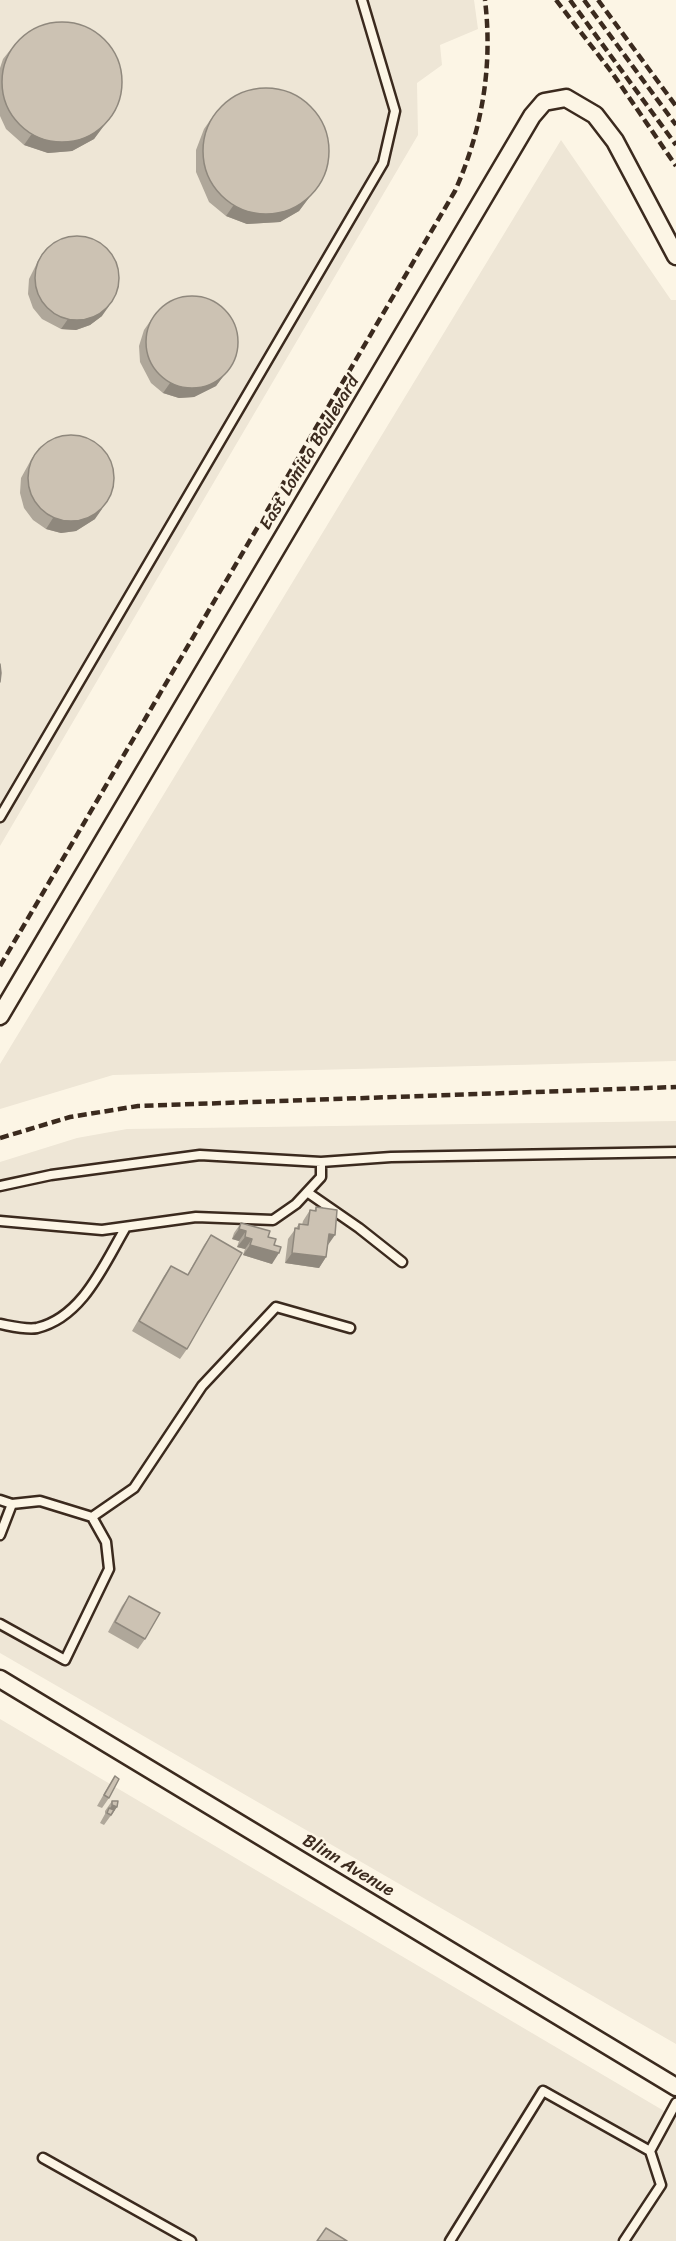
<!DOCTYPE html>
<html>
<head>
<meta charset="utf-8">
<style>
  body { margin:0 }
  canvas { display:block; background:#fcf5e5 }
</style>
</head>
<body>
<canvas width="676" height="2241"></canvas>
<script>
const ctx = document.querySelector('canvas').getContext('2d');
ctx.lineJoin = 'round';
function fill(path, color) { ctx.fillStyle = color; ctx.fill(path, 'evenodd'); }
function strokePath(path, color, width, dash) { ctx.strokeStyle = color; ctx.lineWidth = width; ctx.lineCap = dash ? 'butt' : 'round'; ctx.setLineDash(dash || []); ctx.stroke(path); }
function label(font, color, halo, rows, align = 'center') {
  ctx.font = font + ' Sriracha,sans-serif'; ctx.lineWidth = 4.5; ctx.setLineDash([]); ctx.textBaseline = 'middle'; ctx.strokeStyle = halo; ctx.fillStyle = color; for (const [text, x, y, turn = 0] of rows) {
    ctx.save(); ctx.translate(x, y); ctx.rotate((+turn || 0) * Math.PI / 180); ctx.textAlign = isNaN(turn) ? turn : align; if (halo) ctx.strokeText(text, 0, 0); ctx.fillText(text, 0, 0); ctx.restore();
  }
}
fill(new Path2D(`
  M0 0H474L478 29 440 45 442 65 417 83 418 135 0 846Z
  M561 140 671 300H676V1061L113 1075 0 1109V1064Z
  M676 1121V2044L0 1653V1162L77 1138 127 1129Z
  M0 1719 676 2118V2241H0Z`), '#eee6d6');
const lane = new Path2D(`
  M0 817 383 163 395 111 362 0
  M321 1162 391 1157 676 1152
  M0 1186 51 1175 200 1155 321 1162V1177L296 1204 273 1220 196 1217 102 1230 0 1221
  M307 1192 359 1228 402 1262
  M0 1324C11 1326 26 1330 37 1328 83 1317 104 1264 126 1227
  M0 1500 12 1504 0 1535
  M92 1517 134 1488 202 1386 276 1307 350 1328
  M0 1624 65 1660 109 1569 106 1542 92 1517 40 1501 12 1504
  M650 2151 676 2103
  M43 2158 191 2241
  M450 2241 543 2091 650 2151 661 2185 624 2241`);
const street = new Path2D(`
  M0 1016 532 116 544 102 566 98 595 115 615 141 676 256
  M0 1679 676 2087`);
strokePath(lane, '#3b2a1e', 13);
strokePath(street, '#3b2a1e', 21);
strokePath(lane, '#fcf5e5', 8);
strokePath(street, '#fcf5e5', 16);
strokePath(new Path2D(`
  M556 0 613 74 676 166
  M570 0 676 145
  M584 0 676 125
  M598 0 676 106
  M0 966 455 191C482 130 493 67 485 0
  M0 1138 70 1117 138 1106 676 1087`), '#3b2a1e', 4.5, [9, 4.5]);
fill(new Path2D(`
  M11 49 109 119 94 139 72 151 48 153 24 145 6 129 0 116V68L3 59Z
  M211 119 320 183 299 211 280 222 247 224 226 216 209 202 196 172V150L204 129Z
  M46 249 102 316 90 325 76 330 61 329 42 319 33 308 28 294 29 279 39 259Z
  M151 320 233 363 216 386 194 397 179 398 163 393 151 383 140 362 139 346 144 330Z
  M39 448 95 519 76 531 61 533 46 529 33 520 24 508 20 493 21 478 32 458Z
  M316 1207 328 1245 326 1257 319 1268 285 1263 288 1239 299 1224 302 1225 303 1221 310 1210 314 1211Z
  M241 1223 268 1237 274 1245 272 1264 243 1255 245 1249 237 1247 239 1241 232 1239 234 1233Z
  M211 1235 187 1349 180 1359 132 1331 164 1276 171 1266 187 1275 204 1245Z
  M129 1596 145 1639 138 1649 108 1632 122 1606Z
  M115 1776 109 1798 102 1808 97 1806 108 1787Z
  M112 1801 117 1807 104 1825 100 1823 105 1814V1811Z`), '#afa79a');
fill(new Path2D(`
  M116 109 94 139 72 151 48 153 24 145 31 135Z
  M320 183 299 211 280 222 247 224 226 216 233 206Z
  M109 306 102 316 90 325 76 330 61 329 68 319Z
  M233 363 216 386 194 397 179 398 163 393 170 383Z
  M102 509 95 519 76 531 61 533 46 529 53 518Z
  M239 1229 246 1231 239 1241 232 1239Z
  M329 1234 335 1235 328 1245Z
  M245 1237 252 1239 245 1249 237 1247Z
  M250 1245 279 1253 272 1264 243 1255Z
  M292 1253 326 1257 319 1268 285 1263Z
  M112 1805 117 1807 110 1817 111 1815 107 1813Z`), '#8f887d');
const building = new Path2D(`
  M2 82a60 60 0 1 1 120 0a60 60 0 1 1-120 0Z
  M203 151a63 63 0 1 1 126 0a63 63 0 1 1-126 0Z
  M35 278a42 42 0 1 1 84 0a42 42 0 1 1-84 0Z
  M146 342a46 46 0 1 1 92 0a46 46 0 1 1-92 0Z
  M28 478a43 43 0 1 1 86 0a43 43 0 1 1-86 0Z
  M0 664 1 673 0 682Z
  M316 1207 337 1210 335 1235 329 1234 326 1257 292 1253 295 1228 299 1229V1224L308 1225 310 1210 316 1211Z
  M241 1223 270 1231 268 1237 276 1239 274 1245 281 1247 279 1253 250 1245 252 1239 245 1237 246 1231 239 1229Z
  M211 1235 242 1253 187 1349 139 1321 171 1266 188 1275Z
  M129 1596 160 1613 145 1639 115 1622Z
  M115 1776 119 1779 109 1798 104 1795Z
  M112 1801H118L117 1807 112 1805Z
  M109 1808 114 1810 111 1815 107 1813Z
  M326 2228 347 2241H317Z`);
fill(building, '#ccc2b3');
strokePath(building, '#8f887d', 1.5);
label('18px', '#3b2a1e', '#fcf5e5', [
  ["East Lomita Boulevard",310,453,-59],
  ["Blinn Avenue",348,1866,31]
]);
</script>
</body>
</html>
